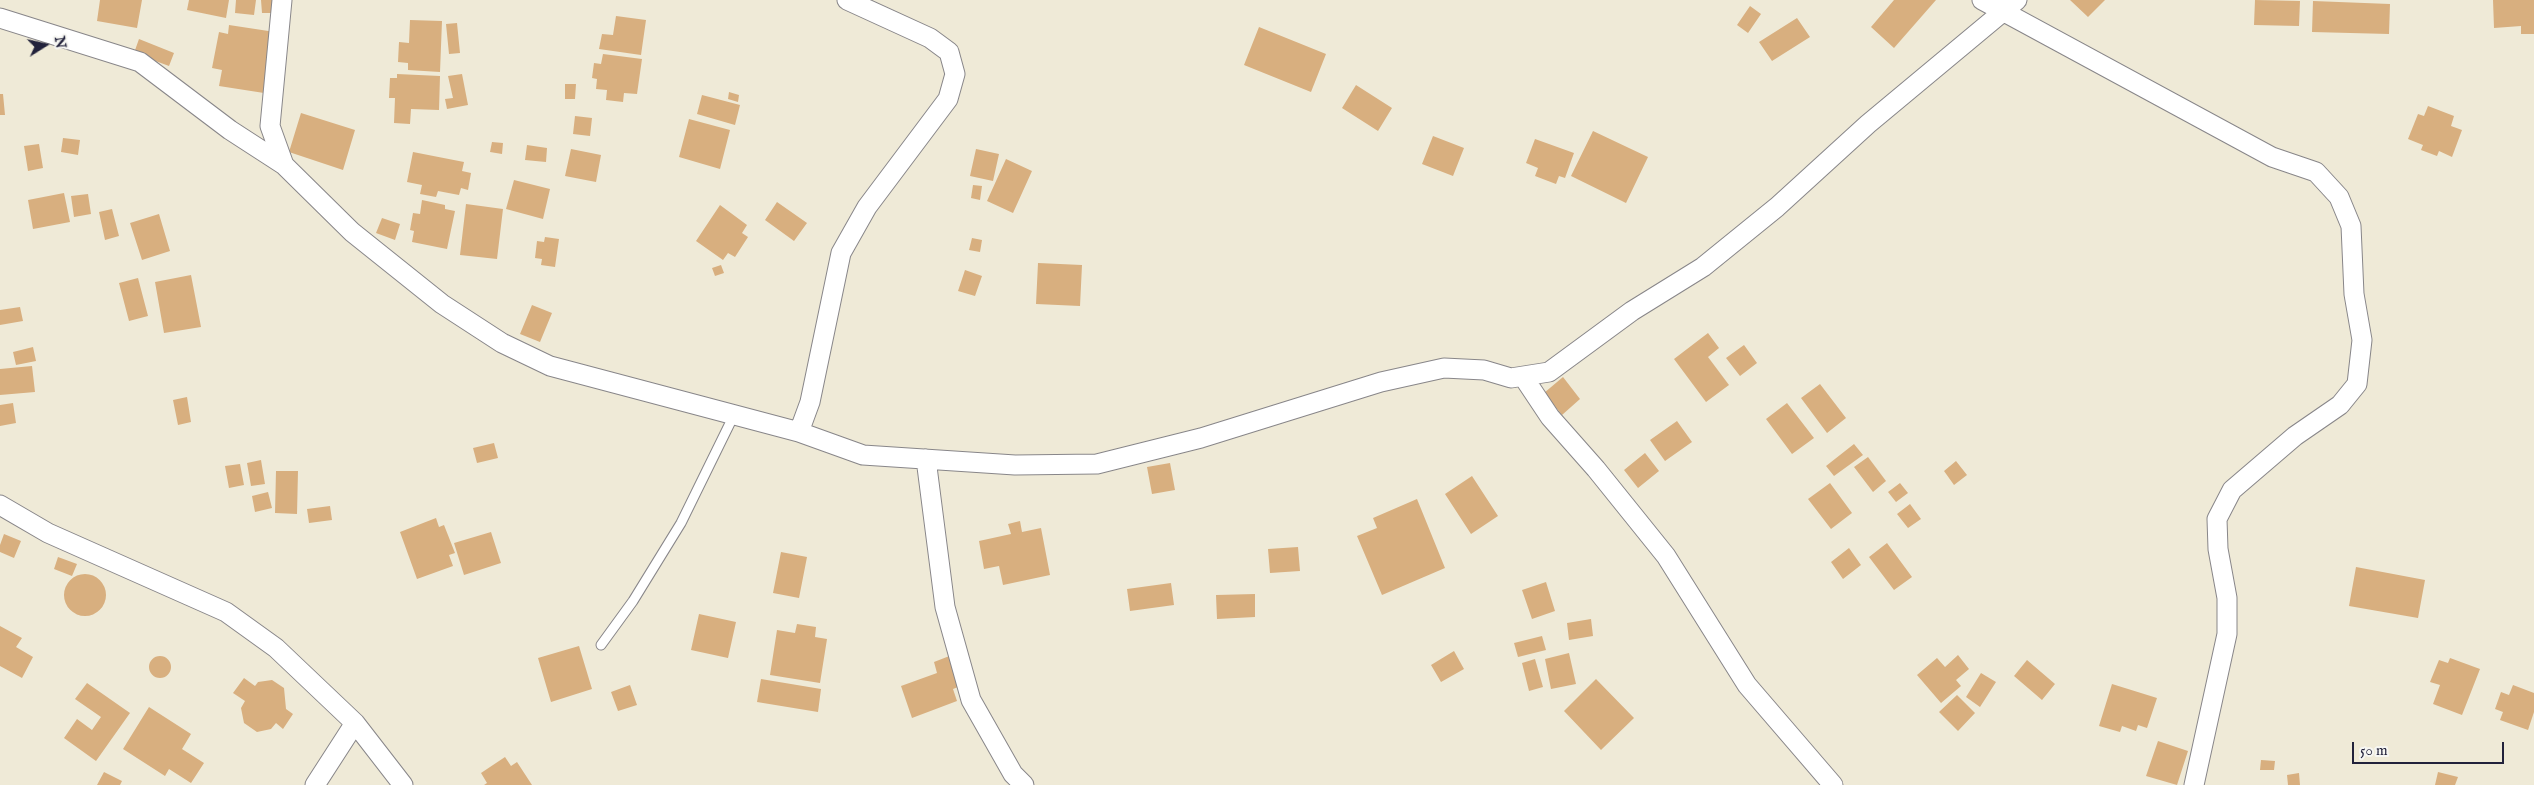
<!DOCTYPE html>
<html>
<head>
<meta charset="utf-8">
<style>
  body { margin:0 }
  #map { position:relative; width:2534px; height:785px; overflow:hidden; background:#efead7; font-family:"IM FELL English",serif }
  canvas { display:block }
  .north { position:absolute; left:20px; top:20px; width:50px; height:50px; -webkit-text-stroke:4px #f6f6f2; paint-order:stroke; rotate:80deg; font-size:14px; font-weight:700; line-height:20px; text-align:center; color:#22223b }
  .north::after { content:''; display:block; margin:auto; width:18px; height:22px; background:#22223b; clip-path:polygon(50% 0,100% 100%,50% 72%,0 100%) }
  .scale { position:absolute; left:2352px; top:742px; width:152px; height:22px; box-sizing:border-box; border:2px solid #22223b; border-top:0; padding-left:6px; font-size:15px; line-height:18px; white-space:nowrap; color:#22223b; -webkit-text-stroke:4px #f6f6f2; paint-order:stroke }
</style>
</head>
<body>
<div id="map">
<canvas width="2534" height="785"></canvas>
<div class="north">N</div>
<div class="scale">50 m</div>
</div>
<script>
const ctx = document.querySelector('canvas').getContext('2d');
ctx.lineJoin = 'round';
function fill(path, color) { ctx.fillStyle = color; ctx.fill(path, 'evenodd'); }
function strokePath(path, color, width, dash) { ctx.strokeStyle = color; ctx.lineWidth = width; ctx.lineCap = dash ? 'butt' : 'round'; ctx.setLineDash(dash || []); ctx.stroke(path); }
fill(new Path2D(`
  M100 0H142L137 28 97 21Z
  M189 0H229L226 18 187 10Z
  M236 0H256L254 15 235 13Z
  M261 0H274L275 13H262Z
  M1894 0H1936L1894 48 1871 27Z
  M2070 0H2105L2088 17Z
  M2255 0 2300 1 2299 26 2254 25Z
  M2493 0H2534V34H2521V26L2494 28Z
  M2313 1 2390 4 2389 34 2312 32Z
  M1750 6 1761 14 1748 33 1737 25Z
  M616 16 646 20 641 55 599 49 602 34 613 35Z
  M1797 18 1810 37 1772 61 1759 42Z
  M410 20 442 21 440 72 408 70V63L398 62 399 42 409 43Z
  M457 23 460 53 449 54 446 24Z
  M229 25 275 32 264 93 219 86 222 70 212 68 219 32 228 34Z
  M1259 27 1326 54 1311 92 1244 65Z
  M139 39 174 53 169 66 134 53Z
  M603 54 642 59 637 94 624 93 623 102 606 100 607 90 596 89 597 79 592 78 594 63 601 64Z
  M397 74 440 76 439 110 411 109 410 124 394 123 395 98H389L390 78H397Z
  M462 74 468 105 447 109 445 99 453 98 448 76Z
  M565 84H576L575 99H565Z
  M1356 85 1392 108 1378 131 1342 108Z
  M729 92 739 95 738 102 728 99Z
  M0 94H3L5 115H0Z
  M702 95 740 105 735 125 697 114Z
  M2428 106 2454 116 2451 126 2462 130 2452 157 2439 151 2437 156 2421 150 2423 145 2408 139 2418 114 2424 116Z
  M301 113 355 130 343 170 289 152Z
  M575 116 592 118 590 136 573 134Z
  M689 119 730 130 720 169 679 157Z
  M1593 131 1648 157 1626 203 1571 176Z
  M1433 136 1464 148 1453 176 1422 164Z
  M63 138 80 140 78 155 61 152Z
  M1535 139 1574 153 1565 178 1559 176 1556 184 1535 176 1538 168 1526 163Z
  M492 142 503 143 502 154 490 152Z
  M39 144 43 168 28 171 24 146Z
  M527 145 547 148 546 162 525 160Z
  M571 149 601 155 596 182 565 176Z
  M976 149 999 154 993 181 970 176Z
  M413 152 464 162 462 171 471 173 468 190 461 188 459 195 438 191 436 197 420 194 422 185 407 182Z
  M1006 159 1032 171 1013 213 987 201Z
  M514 180 550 189 543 219 506 209Z
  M973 185 982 186 980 200 971 198Z
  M64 193 70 222 33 229 28 200Z
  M88 194 91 214 74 217 71 196Z
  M422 200 445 205V209L455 211 447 249 412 242 414 231 410 230 413 213 420 214Z
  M777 202 807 223 794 241 765 220Z
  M466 204 503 209 497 259 460 255Z
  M720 205 747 225 742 233 748 237 735 257 728 253 723 260 696 241Z
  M112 209 119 236 105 240 99 212Z
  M159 214 170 251 142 260 130 223Z
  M382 218 400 224 395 240 376 233Z
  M545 237 559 239 555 267 541 265 542 259 535 258 537 241 544 242Z
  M972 238 982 240 980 252 969 250Z
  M1038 263 1082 265 1080 306 1036 304Z
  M721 265 724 273 715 276 712 268Z
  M965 270 982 276 975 296 958 291Z
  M191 275 201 327 164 333 155 282Z
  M138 278 148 316 129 321 119 283Z
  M532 305 552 313 540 342 520 334Z
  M20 307 23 321 0 325V310Z
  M1708 333 1719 348 1708 357 1729 385 1706 402 1674 359Z
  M1744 345 1757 363 1740 376 1726 358Z
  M33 347 36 361 16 365 13 352Z
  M32 366 35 392 0 395V369Z
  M1563 377 1580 399 1562 415 1544 393Z
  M1820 384 1846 418 1827 433 1801 398Z
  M187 397 191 422 178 425 173 400Z
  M13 403 16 423 0 426V405Z
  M1787 403 1814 438 1792 454 1766 419Z
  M1677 421 1692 442 1665 461 1650 440Z
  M494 443 498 458 477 463 473 448Z
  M1854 444 1863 455 1834 476 1826 466Z
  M1645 453 1659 471 1638 488 1624 470Z
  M1868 457 1886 481 1873 492 1854 467Z
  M261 460 265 484 251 486 247 463Z
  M1956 461 1967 475 1954 485 1944 471Z
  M1170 463 1175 490 1152 494 1147 467Z
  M240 464 244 485 229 488 225 466Z
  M276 471H298L297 514 275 513Z
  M1472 476 1498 516 1471 534 1445 494Z
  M1830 483 1852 513 1831 529 1808 499Z
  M1900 483 1908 493 1896 502 1888 492Z
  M268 492 272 508 255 512 252 496Z
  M1417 499 1445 568 1382 595 1357 536 1377 528 1373 518Z
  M1910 504 1921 519 1908 528 1897 514Z
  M330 506 332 520 309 523 307 509Z
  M436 518 439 527 444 525 455 553 449 555 453 566 417 579 400 532Z
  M1020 521 1022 532 1041 528 1050 575 1003 585 999 566 984 569 979 541 1011 534 1008 524Z
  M491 532 501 563 464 575 454 543Z
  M4 534 21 541 14 558 0 552V545Z
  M1887 543 1912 577 1894 590 1869 557Z
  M1298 547 1300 571 1270 573 1268 549Z
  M1849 548 1861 565 1843 579 1831 562Z
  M781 552 807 557 799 598 773 593Z
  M58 557 77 564 72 576 54 569Z
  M2356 567 2425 580 2418 618 2349 606Z
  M64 595a21 21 0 1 1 42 0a21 21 0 1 1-42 0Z
  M1546 582 1555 611 1532 619 1522 590Z
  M1171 583 1174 605 1130 611 1127 589Z
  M1255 594V617L1217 619 1216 595Z
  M699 614 736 622 728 658 691 650Z
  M1591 619 1593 636 1569 640 1567 623Z
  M797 624 816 627 815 637 827 639 820 683 770 675 777 630 795 633Z
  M0 626 22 638 16 647 33 657 22 678 0 666Z
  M1542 636 1546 650 1518 657 1514 643Z
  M579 646 592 689 551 702 538 658Z
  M1454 651 1464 669 1441 682 1431 665Z
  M1569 653 1576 684 1551 689 1545 659Z
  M952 655 963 685 953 689 957 701 912 718 901 686 937 673 934 662Z
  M1958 655 1969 669 1956 680 1961 686 1941 703 1917 675 1937 658 1945 667Z
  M149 667a11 11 0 1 1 22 0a11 11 0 1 1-22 0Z
  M2450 658 2480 669 2462 715 2433 704 2440 685 2430 682 2439 660 2448 663Z
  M1535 659 1543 687 1529 691 1522 663Z
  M2027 660 2055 684 2042 700 2014 676Z
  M1981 673 1996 682 1980 707 1966 697Z
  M244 678 255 686 258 682 272 680 284 688 286 709 293 714 283 729 276 723 271 729 257 732 244 723 241 708 245 701 233 693Z
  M761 679 821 689 818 712 757 702Z
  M1596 679 1634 718 1601 750 1564 711Z
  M87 683 130 713 96 761 64 738 77 719 92 730 101 717 75 699Z
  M2112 684 2157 698 2147 728 2138 725 2136 731 2122 726 2120 732 2099 726Z
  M630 685 637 705 618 711 611 692Z
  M2513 685 2534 693V712L2528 730 2500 720 2503 712 2495 709 2501 692 2509 695Z
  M1957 695 1975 713 1958 731 1939 712Z
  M149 707 191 734 182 749 204 763 191 783 169 769 165 776 123 749Z
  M2158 741 2188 751 2177 785 2146 776Z
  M505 757 511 766 517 762 532 785H484L487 783 481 773Z
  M2261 760 2275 761 2274 770H2260Z
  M104 772 122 781 120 785H97Z
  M2438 772 2458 777 2455 785H2435Z
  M2299 773 2300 785H2288L2287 775Z`), '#d8af7f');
const service = new Path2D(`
  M601 645 633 601 681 523 734 415`);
const minor = new Path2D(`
  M282 0 270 126 284 165
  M1982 0 2272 157 2316 172 2339 197 2351 226 2354 294 2362 340 2357 384 2340 405 2295 436 2232 490 2217 519 2218 549 2227 598V634L2194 785
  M0 18 140 62 230 130 284 165 352 232 442 304 502 343 550 366 799 432 863 455 1015 465 1097 464 1201 438 1381 382 1444 368 1484 370 1511 378 1549 372 1632 311 1703 267 1777 207 1868 124 2017 0
  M1524 378 1550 417 1596 469 1666 556 1747 685 1833 785
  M799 432 810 402 841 253 867 207 948 99 955 74 949 52 930 38 847 0
  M926 459 945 607 971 700 1013 774 1024 785
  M0 505 48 533 226 612 276 648 355 723 403 785
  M315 785 355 723`);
strokePath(service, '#888689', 11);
strokePath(minor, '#888689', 21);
strokePath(service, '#fff', 9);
strokePath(minor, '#fff', 19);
</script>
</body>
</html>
